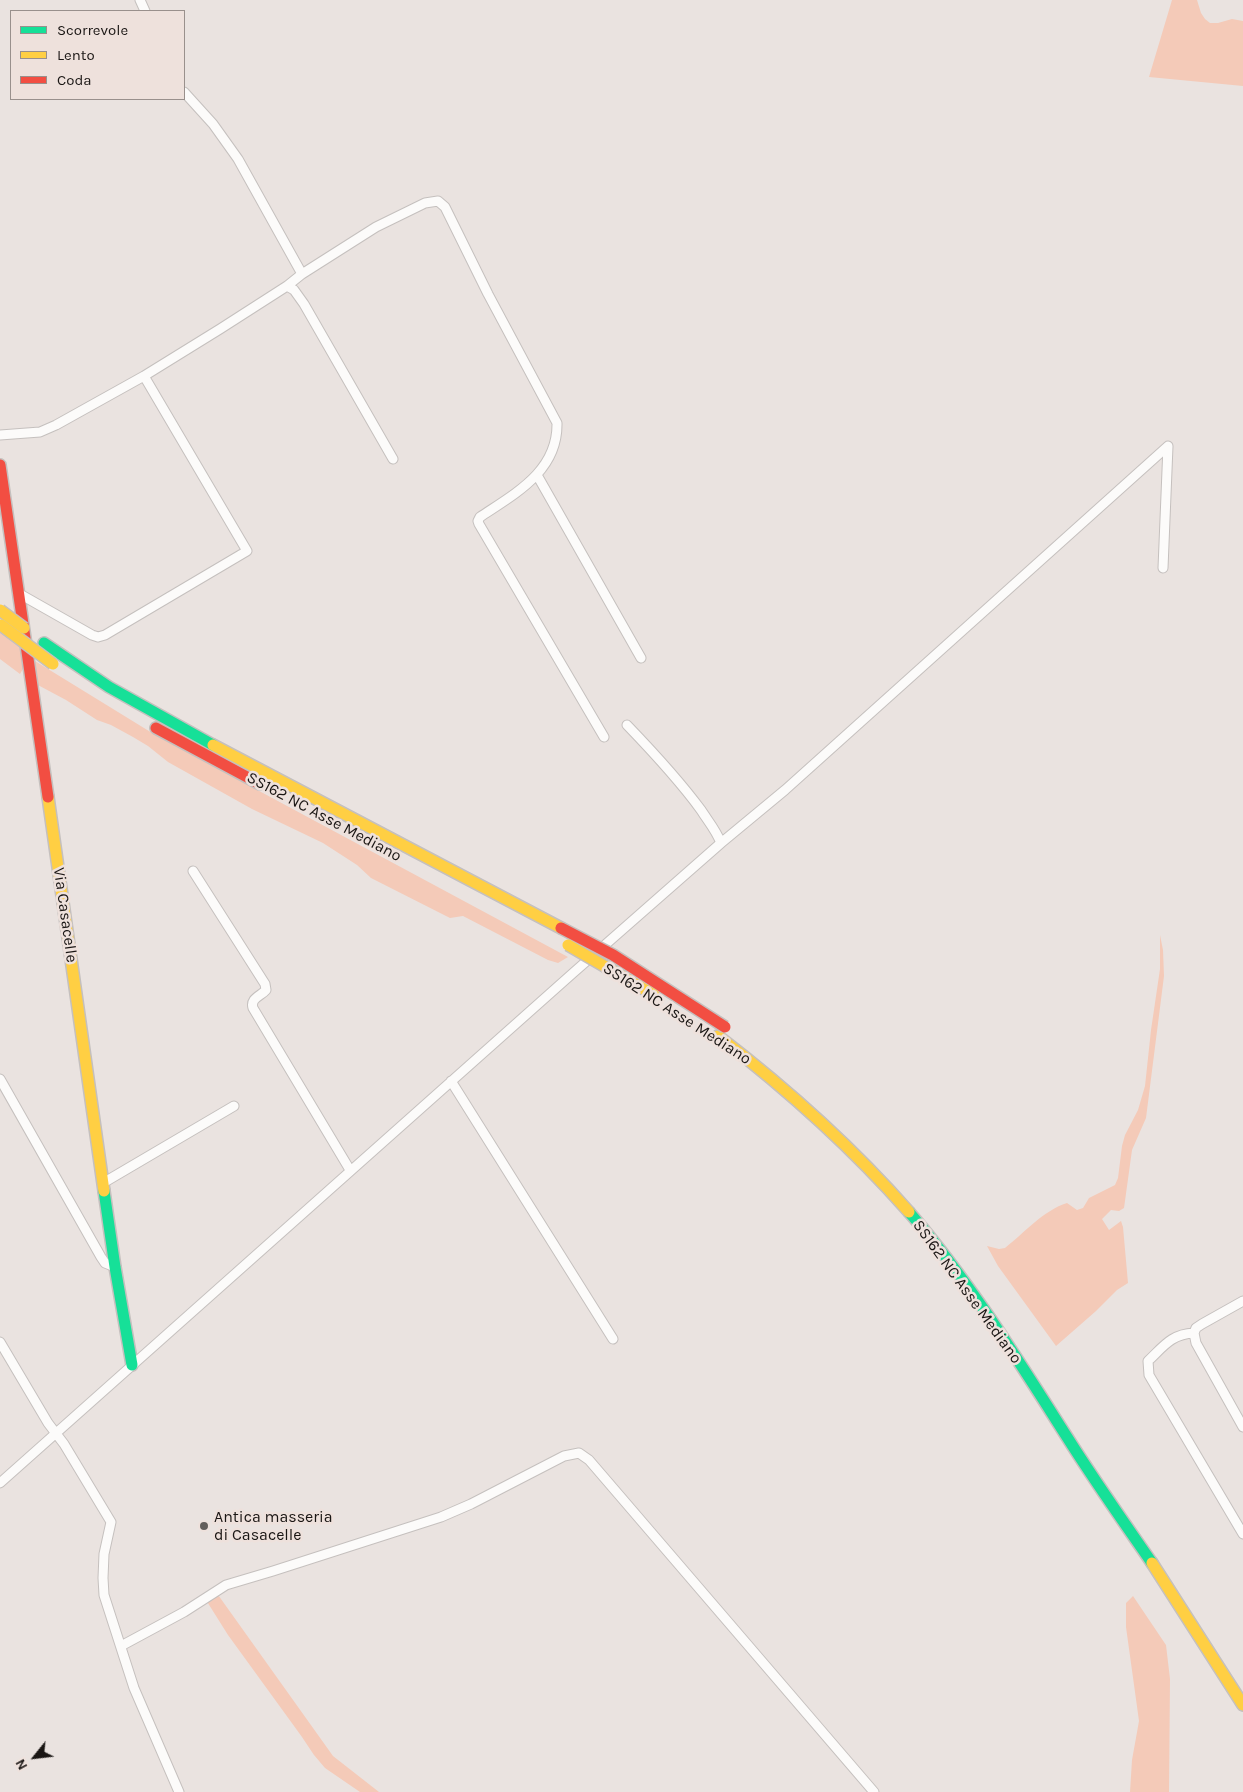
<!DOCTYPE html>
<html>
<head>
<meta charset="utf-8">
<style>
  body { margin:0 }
  #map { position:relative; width:1243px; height:1792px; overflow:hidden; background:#eae3e0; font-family:Karla,sans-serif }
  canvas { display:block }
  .legend { position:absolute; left:10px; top:10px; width:175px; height:90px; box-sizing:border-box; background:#eee1dc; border:1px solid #99908c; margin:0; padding:6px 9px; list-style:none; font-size:15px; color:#1a1614 }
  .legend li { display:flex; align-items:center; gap:10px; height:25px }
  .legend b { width:25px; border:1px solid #99908c }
  .north { position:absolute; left:10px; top:1732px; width:50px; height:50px; -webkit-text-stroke:4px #eee1dc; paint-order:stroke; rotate:241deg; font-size:14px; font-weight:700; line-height:20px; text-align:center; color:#1a1614 }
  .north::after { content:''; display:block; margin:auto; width:18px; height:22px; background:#1a1614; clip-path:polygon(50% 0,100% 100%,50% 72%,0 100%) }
</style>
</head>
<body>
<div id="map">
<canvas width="1243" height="1792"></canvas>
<ul class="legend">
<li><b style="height:6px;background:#16e098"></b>Scorrevole</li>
<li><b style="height:6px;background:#ffcf43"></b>Lento</li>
<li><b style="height:6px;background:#f24e42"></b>Coda</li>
</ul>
<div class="north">N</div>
</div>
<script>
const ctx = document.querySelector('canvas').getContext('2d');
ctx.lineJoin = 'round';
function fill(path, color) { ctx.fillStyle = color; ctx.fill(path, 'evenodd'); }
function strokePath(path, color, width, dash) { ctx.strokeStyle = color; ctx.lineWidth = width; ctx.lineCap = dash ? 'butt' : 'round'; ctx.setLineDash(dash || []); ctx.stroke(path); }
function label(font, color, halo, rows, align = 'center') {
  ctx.font = font + ' Karla,sans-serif'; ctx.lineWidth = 5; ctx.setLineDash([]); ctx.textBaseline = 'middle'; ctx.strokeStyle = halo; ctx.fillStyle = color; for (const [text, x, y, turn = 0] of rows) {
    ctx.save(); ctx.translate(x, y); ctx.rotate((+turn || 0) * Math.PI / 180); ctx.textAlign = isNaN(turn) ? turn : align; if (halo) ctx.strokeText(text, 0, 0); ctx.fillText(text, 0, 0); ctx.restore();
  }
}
fill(new Path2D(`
  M1172 0H1197L1201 13 1205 19 1210 23H1218L1232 19 1243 21V86L1149 77Z
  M0 632 22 649 24 667 20 674 0 659Z
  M35 661 157 736 568 957 558 963 548 960 463 916 450 918 371 878 357 865 323 843 252 809 168 762 148 746 133 737 111 725 97 720 66 700 36 684 35 677Z
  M1160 935 1163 950 1164 976 1146 1118 1132 1150 1124 1208 1119 1211 1111 1210 1102 1219 1109 1230 1121 1221 1123 1227 1128 1283 1117 1290 1096 1311 1056 1346 998 1266 987 1246 999 1249 1005 1248C1024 1233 1044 1210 1067 1203L1077 1210 1083 1208 1089 1198 1115 1185 1118 1178 1122 1146 1125 1135 1138 1110 1145 1086 1151 1030 1160 969Z
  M216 1592 333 1756 379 1792H360L325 1768 314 1755 302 1737 228 1635 206 1600Z
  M1133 1596 1166 1645 1170 1679 1169 1792H1130L1132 1760 1139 1721 1126 1627V1603Z`), '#f4cab8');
const street = new Path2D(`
  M140 0 145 11
  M184 92 213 124 238 159 302 274 376 227 425 203 438 201 445 207 488 294 557 423C558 471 516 493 480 517L478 521 479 524 604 737
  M287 286 294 290 304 304 393 459
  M0 435 40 432 56 425 144 376 220 329 287 286 302 274
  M537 475 641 658
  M18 593 92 635 98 637 105 635 247 551 144 376
  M627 725C653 752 679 780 701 810 708 821 716 830 721 843
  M193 871 265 984 266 990C261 996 250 998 253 1008L350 1170
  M0 1079 101 1257 105 1263 115 1267
  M451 1081 613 1339
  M103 1183 234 1106
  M1243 1301 1202 1324 1196 1328 1194 1333 1196 1343 1243 1427
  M1194 1333C1171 1334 1163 1347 1148 1361L1149 1375 1243 1534
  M0 1342 48 1423 64 1444 111 1522 104 1554 103 1578 104 1595 134 1688 179 1792
  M0 1483 573 973 721 843 785 790 1168 446 1163 568
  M121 1646 184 1612 226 1585 273 1571 441 1517 471 1504 564 1456 579 1453 589 1460 874 1792`);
const fast = new Path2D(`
  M44 643 109 687 213 745
  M104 1191 115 1267 132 1365
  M909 1212C969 1281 1018 1360 1067 1437 1094 1480 1123 1521 1152 1563`);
const slow = new Path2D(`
  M213 745 561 928
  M48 797 104 1191
  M718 1036C787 1089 851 1146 909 1212
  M1152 1563 1243 1705`);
const jam = new Path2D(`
  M0 465 48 797
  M156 728 260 784`);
strokePath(street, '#c5c0be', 11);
strokePath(fast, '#c5c0be', 14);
strokePath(slow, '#c5c0be', 14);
strokePath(jam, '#c5c0be', 14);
strokePath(street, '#fcfbfa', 9);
strokePath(fast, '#16e098', 11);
strokePath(slow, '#ffcf43', 11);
strokePath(jam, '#f24e42', 11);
const slowBridge = new Path2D(`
  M0 610 24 628
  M1 625 53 664
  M568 945 654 995`);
const jamBridge = new Path2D(`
  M561 928 613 955 725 1027`);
strokePath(slowBridge, '#c5c0be', 14, []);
strokePath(jamBridge, '#c5c0be', 14, []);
strokePath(slowBridge, '#ffcf43', 11);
strokePath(jamBridge, '#f24e42', 11);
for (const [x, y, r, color] of [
  [204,1526,5,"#635e5b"]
]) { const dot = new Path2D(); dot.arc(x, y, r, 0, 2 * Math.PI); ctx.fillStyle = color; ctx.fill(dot); strokePath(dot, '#eee1dc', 2); }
label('16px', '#1a1614', '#eee1dc', [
  ["SS162 NC Asse Mediano",324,817,28],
  ["Via Casacelle",65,915,82],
  ["SS162 NC Asse Mediano",677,1014,33],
  ["SS162 NC Asse Mediano",967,1292,54]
]);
label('16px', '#1a1614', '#eee1dc', [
  ["Antica masseria",214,1517],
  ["di Casacelle",214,1535]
], 'left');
</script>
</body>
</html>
